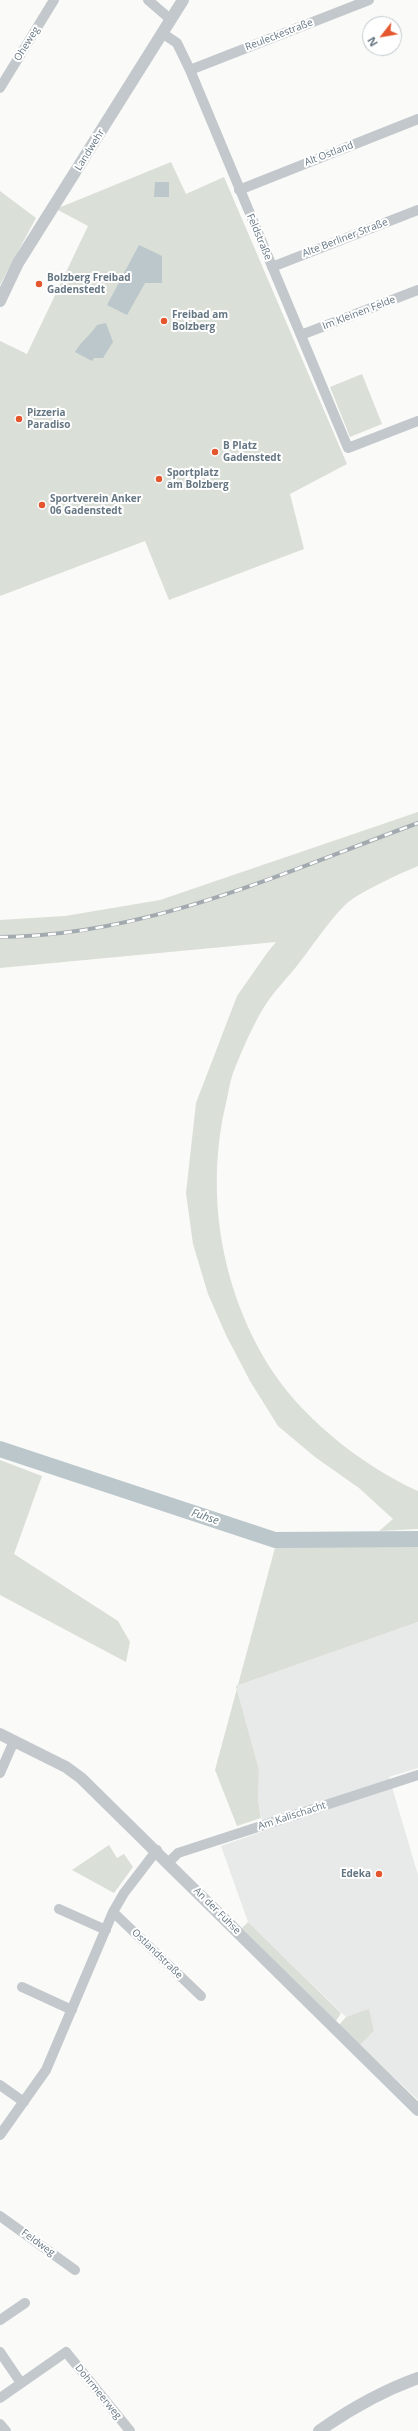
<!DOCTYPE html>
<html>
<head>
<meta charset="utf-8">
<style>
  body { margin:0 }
  #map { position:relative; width:418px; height:2431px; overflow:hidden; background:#fafaf8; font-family:"Open Sans",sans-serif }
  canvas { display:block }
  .north { position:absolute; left:362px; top:16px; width:40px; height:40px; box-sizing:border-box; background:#fff; border:1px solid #c1c8cd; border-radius:50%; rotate:239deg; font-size:11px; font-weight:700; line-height:16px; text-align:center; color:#657683 }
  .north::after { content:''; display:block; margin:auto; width:14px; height:18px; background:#e4572e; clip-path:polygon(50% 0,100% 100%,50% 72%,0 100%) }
</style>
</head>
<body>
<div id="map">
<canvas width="418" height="2431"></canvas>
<div class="north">N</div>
</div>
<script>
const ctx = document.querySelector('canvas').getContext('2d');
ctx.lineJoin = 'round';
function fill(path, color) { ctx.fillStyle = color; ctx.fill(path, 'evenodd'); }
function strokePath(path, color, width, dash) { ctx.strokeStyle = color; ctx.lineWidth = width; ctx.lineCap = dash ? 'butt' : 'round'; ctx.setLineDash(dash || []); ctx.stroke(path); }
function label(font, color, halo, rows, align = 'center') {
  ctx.font = font + ' "Open Sans",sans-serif'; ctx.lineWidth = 4; ctx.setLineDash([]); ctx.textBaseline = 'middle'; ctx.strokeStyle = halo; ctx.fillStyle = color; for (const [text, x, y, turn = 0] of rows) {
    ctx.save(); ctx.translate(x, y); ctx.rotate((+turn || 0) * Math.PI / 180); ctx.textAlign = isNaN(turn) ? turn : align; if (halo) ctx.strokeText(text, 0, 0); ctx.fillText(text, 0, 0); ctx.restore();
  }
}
fill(new Path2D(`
  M418 1622V1768L389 1777 418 1875V2100L360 2045 374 2031 369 2010 346 2017 248 1922 221 1846 264 1831 258 1800 259 1770 236 1686Z`), '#e8e9e9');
fill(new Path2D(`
  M171 162 186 194 224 177 347 464 290 494 304 549 169 600 145 541 0 596V341L27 354 88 226 56 209Z
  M0 191 36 218 0 285Z
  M362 374 382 424 350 437 330 387Z
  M418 812V866C401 873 357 893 345 905 327 923 312 947 296 967 285 980 273 993 264 1007 253 1025 243 1048 235 1068 230 1079 229 1091 226 1103 204 1195 222 1296 275 1375 307 1422 366 1468 418 1491V1529L379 1531 393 1519 359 1488 315 1457 278 1426 250 1381 226 1335 208 1294 193 1244 186 1193 196 1103 237 996 267 953 276 942 0 968V920L65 916 160 900Z
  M0 1460 42 1476 14 1554 118 1621 130 1642 126 1662 0 1595Z
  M418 1543V1622L236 1686 259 1770 258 1800 261 1818 237 1826 215 1770 276 1544Z
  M109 1845 117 1858 124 1854 133 1867 114 1893 72 1870Z
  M248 1922 341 2013 336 2021 242 1928Z
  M369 2009 374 2031 360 2045 339 2025 346 2017Z`), '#dadfd7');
fill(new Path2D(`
  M155 182H169V197H154Z
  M139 245 162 256V283H145L127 315 107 305Z
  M106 323 113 342 103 358H94L92 361 75 352C81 341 90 336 97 325Z`), '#bbc7cb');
strokePath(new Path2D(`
  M0 1449 275 1540 418 1539`), '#bbc7cb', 16);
strokePath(new Path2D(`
  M148 0 170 19
  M162 33 177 43 190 70 348 448 418 421
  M190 70 369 0
  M0 88 54 0
  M239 190 418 119
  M272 267 418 210
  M301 335 418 290
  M0 1773 14 1741
  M169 1862 178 1853 418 1775
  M59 1909 106 1930
  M113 1912 201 1996
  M22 1987 72 2010
  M0 2085 24 2102
  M0 2135 46 2070 113 1912 124 1893 157 1850
  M0 2216 75 2270
  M0 2320 25 2303
  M0 2352 21 2383
  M0 2398 66 2352 130 2431
  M0 2424 6 2431`), '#c3c8cc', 10);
strokePath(new Path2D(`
  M0 301 18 263 183 0
  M0 1734 66 1767 81 1778 418 2110
  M319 2431C350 2409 382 2391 418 2378`), '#c3c8cc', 12);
const rail = new Path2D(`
  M0 937C147 936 282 873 418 823`);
strokePath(rail, '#a2aab0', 4);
strokePath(rail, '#fff', 2.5, [8]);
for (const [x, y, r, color] of [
  [39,284,4,"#e4572e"],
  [164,321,4,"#e4572e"],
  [19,419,4,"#e4572e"],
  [215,452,4,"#e4572e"],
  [159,479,4,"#e4572e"],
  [42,505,4,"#e4572e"],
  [379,1874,4,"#e4572e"]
]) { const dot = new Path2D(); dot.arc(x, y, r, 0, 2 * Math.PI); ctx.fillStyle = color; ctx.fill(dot); strokePath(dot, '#fff', 1.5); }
label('10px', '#657683', '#fff', [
  ["Reuleckestraße",279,35,-21],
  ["Oheweg",27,44,-58],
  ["Landwehr",90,150,-58],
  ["Alt Ostland",329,154,-21],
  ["Feldstraße",259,237,67],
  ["Alte Berliner Straße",345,238,-21],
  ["Im Kleinen Felde",359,313,-21],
  ["Am Kalischacht",292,1816,-18],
  ["An der Fuhse",217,1911,45],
  ["Ostlandstraße",157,1954,44],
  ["Feldweg",38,2243,36],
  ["Dohrmeerweg",98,2392,51]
]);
label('bold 10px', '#657683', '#fff', [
  ["Bolzberg Freibad",47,278],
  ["Gadenstedt",47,290],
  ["Freibad am",172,315],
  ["Bolzberg",172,327],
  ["Pizzeria",27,413],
  ["Paradiso",27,425],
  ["B Platz",223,446],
  ["Gadenstedt",223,458],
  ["Sportplatz",167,473],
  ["am Bolzberg",167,485],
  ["Sportverein Anker",50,499],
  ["06 Gadenstedt",50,511],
  ["Edeka",371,1874,"right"]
], 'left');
label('italic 11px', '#60757c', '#fff', [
  ["Fuhse",205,1517,18]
]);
</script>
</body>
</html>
